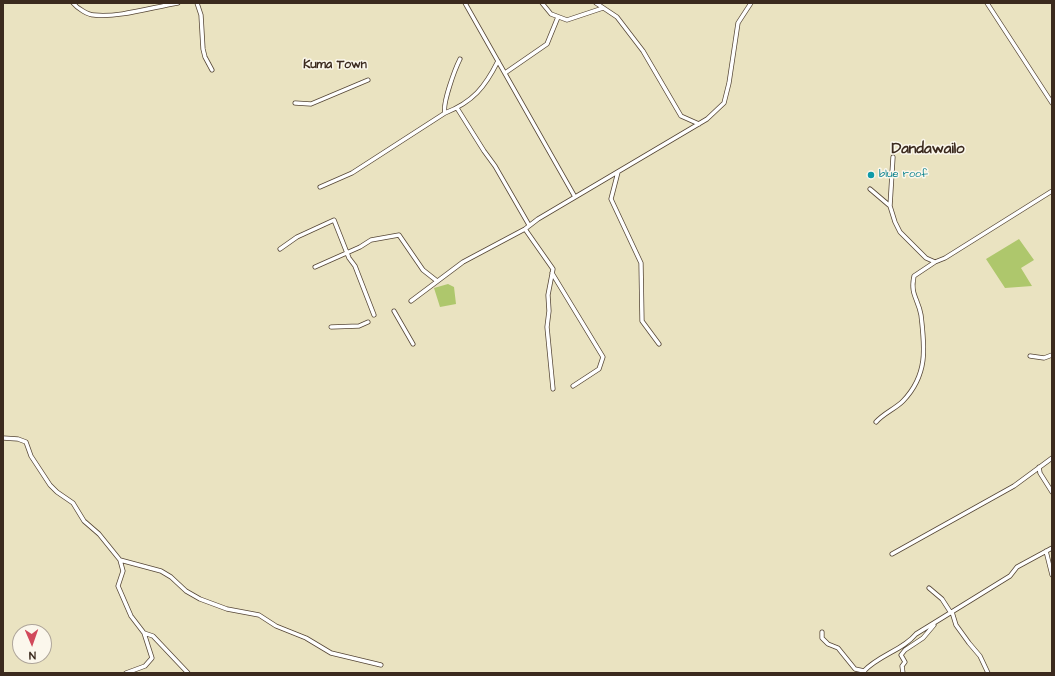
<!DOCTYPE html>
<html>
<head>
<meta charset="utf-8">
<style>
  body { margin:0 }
  #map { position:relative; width:1055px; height:676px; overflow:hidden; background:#eae3c1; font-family:"Architects Daughter",sans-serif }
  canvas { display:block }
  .frame { position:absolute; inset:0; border:4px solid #3b2a1e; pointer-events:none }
  .north { position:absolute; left:12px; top:624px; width:40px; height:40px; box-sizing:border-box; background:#fbf7ec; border:1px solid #aea59a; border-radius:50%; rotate:178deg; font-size:11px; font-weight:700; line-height:16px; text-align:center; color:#3b2a1e }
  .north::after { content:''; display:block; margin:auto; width:14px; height:18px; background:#d1495b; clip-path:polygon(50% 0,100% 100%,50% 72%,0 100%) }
</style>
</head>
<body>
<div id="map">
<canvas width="1055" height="676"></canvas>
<div class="frame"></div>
<div class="north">N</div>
</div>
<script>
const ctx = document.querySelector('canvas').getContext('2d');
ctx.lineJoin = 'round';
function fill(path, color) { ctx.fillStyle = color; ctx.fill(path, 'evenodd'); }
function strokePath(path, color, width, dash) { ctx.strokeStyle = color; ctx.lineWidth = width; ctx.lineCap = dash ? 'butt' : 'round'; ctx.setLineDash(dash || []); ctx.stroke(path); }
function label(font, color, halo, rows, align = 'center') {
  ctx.font = font + ' "Architects Daughter",sans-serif'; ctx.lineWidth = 3; ctx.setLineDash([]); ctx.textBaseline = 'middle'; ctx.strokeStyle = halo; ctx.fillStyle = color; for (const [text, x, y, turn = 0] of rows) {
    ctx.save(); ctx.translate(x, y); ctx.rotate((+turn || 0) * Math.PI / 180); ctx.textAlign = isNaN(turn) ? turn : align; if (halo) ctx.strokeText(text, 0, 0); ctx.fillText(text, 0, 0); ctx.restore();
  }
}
fill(new Path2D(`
  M1019 239 1034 260 1021 268 1032 286 1005 288 986 259Z
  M448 284 454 287 456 304 440 307 434 288Z`), '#aec76c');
const street = new Path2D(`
  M73 3C77 8 88 15 94 15 118 18 153 7 178 3
  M197 3 201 15 203 49 205 57 212 70
  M465 3 575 197
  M542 3 551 14 567 20 603 8
  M596 3 617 17 643 51 681 116 699 124
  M987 3 1052 103
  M505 73 547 44 558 17
  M295 103 311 104 368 80
  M457 108 484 151 495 166 529 225
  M445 113C442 104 455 69 460 59
  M893 157 890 206 895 222 900 232 926 258 935 262 945 258 1052 191
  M618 172 611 199 641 263 642 321 659 344
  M320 187 352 173 445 113C473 102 485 87 498 61
  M870 189 890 206
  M525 229 553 269 548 295 549 311 547 327 553 389
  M280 249 297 237 334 220 349 258 355 266 374 315
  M315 267 360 247 371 240 399 235 423 270 437 281
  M552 273 603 357 599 369 573 386
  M411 301 463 262 525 229 538 219 707 119 724 103 729 83 738 23 751 3
  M394 311 413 344
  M331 327 359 326 368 322
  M1030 356 1044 358 1052 355
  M876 422C884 413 895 409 903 401 928 375 925 348 921 315 918 298 910 295 914 276L935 262
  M3 438 18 439 26 442 31 456 50 485 57 492 73 503 84 521 99 534 120 560 123 571 118 586 131 616 144 633
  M1039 467 1040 473 1052 492
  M1046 551 1052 575
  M892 554 1014 486 1052 458
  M120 560 161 571 171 577 186 591 200 599 227 609 259 615 276 626 306 638 331 653 381 665
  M929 588 942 599 951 613
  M952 612 956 625 969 643 980 656 988 673
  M822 632V638L828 644 838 648 855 669 864 671 865 673
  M864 671C879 655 903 650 916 634L1010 576 1017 567 1052 548
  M126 673 145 666 152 658 144 633 153 636 188 673
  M903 673 902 666 905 662 901 655 905 650 923 638 934 625`);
strokePath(street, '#554636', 5);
strokePath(street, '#fff', 3.5);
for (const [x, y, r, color] of [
  [871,175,4,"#0f9aa8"]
]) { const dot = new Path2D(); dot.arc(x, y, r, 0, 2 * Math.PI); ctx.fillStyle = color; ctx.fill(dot); strokePath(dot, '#fbf7ec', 1.5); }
label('11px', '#0d838f', '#fbf7ec', [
  ["blue roof",879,175]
], 'left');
label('bold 12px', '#3b2a1e', '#fbf7ec', [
  ["Kuma Town",335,65]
]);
label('bold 15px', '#3b2a1e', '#fbf7ec', [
  ["Dandawailo",928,150]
]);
</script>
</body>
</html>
